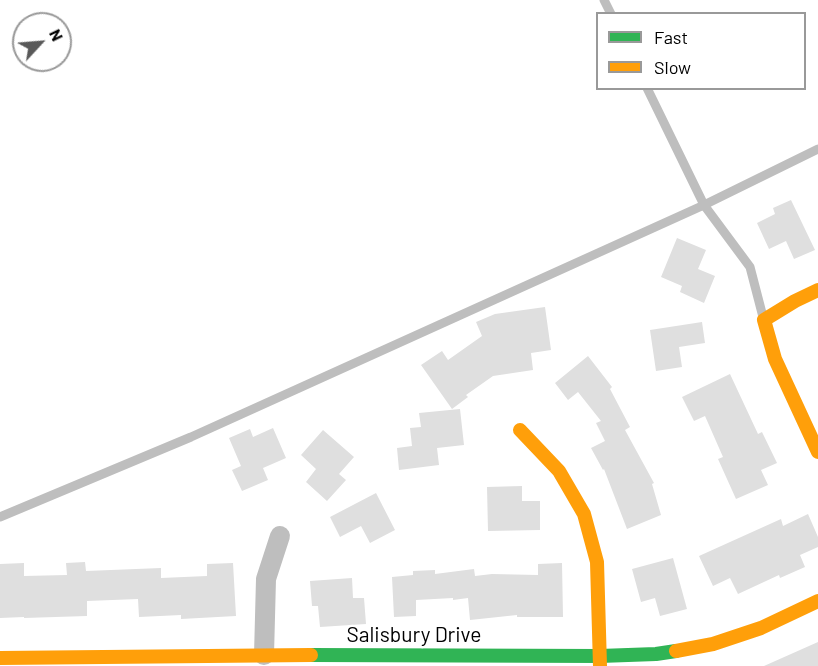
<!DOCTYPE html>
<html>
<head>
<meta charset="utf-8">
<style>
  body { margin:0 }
  #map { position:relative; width:818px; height:666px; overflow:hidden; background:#fff; font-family:Barlow,sans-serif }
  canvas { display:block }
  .legend { position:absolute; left:596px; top:12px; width:210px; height:78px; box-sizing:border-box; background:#fff; border:2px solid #999; margin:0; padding:8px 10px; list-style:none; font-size:18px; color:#000 }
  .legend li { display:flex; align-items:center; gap:12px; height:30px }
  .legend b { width:30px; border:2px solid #999 }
  .north { position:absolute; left:12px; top:12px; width:60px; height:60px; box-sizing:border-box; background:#fff; border:2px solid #999; border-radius:50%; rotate:64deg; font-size:16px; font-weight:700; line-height:24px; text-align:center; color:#000 }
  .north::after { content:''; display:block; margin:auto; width:21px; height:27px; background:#595959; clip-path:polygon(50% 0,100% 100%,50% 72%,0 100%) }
</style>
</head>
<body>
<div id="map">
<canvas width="818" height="666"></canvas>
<ul class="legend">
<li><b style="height:8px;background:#30b455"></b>Fast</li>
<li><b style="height:8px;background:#ff9f0a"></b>Slow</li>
</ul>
<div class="north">N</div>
</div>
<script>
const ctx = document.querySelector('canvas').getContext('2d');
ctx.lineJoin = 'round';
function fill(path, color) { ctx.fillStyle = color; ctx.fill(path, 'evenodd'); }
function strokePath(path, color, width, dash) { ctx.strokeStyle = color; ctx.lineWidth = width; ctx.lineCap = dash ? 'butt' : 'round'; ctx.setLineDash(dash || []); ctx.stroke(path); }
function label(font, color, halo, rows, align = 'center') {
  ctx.font = font + ' Barlow,sans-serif'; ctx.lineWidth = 4.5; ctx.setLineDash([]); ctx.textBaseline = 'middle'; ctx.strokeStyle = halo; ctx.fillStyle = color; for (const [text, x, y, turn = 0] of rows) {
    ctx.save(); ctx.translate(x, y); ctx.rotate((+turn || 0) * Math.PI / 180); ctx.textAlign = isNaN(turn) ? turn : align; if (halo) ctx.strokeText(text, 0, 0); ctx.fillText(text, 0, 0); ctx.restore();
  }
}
fill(new Path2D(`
  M791 200 815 250 794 259 786 241 769 249 757 223 775 214 773 208Z
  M677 238 706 250 698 269 715 276 704 303 680 292 682 286 661 277Z
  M545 307 551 350 531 353 533 370 493 376 466 395 468 397 452 409 421 365 442 351 448 360 482 336 476 322 495 314Z
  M702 322 705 343 679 347 682 367 656 371 650 330Z
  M588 356 612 387 610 389 630 427 625 430 654 483 652 484 661 515 627 529 604 469 603 470 591 448 605 441 596 423 601 421 578 392 568 400 555 383Z
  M730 374 758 434 762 432 777 463 761 470 768 485 736 499 718 459 723 457 705 416 694 421 682 397Z
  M460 409 464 445 437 448 439 465 399 470 397 448 412 446 410 428 421 427 419 413Z
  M273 428 286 458 263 468 268 480 242 491 232 470 241 466 229 438 250 429 253 437Z
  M323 430 354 457 339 474 346 480 327 501 306 482 316 469 301 455Z
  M522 486V501H540V530L488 531 487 487Z
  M376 493 395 530 370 543 361 526 340 537 330 517Z
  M808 514 818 537V547L800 555 805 567 780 578 779 575 738 594 730 578 713 586 699 556 781 519 783 526Z
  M673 558 687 609 660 616 655 598 641 602 632 569Z
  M85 562 86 571 161 568V578L207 576V564L233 563 236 616 181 619V615L139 617 138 599 87 601V616L24 618V617L0 618V564L24 563V576L67 575 66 563Z
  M562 563 563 617H517V615L470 620 468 598 453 600V598L416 600V616L394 617 392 577 413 575V571L435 570V574L474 569 475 576 492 574 538 575V564Z
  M352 578 353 598H364L366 624 320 627 318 606H312L310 581Z
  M818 642V666H764Z`), '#dfdfdf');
strokePath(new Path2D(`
  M604 0 611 14
  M647 88 704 205 750 267 763 317
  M0 517 191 437 704 205 818 149`), '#bebebe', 9);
strokePath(new Path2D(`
  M264 655 266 579 280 536`), '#bebebe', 20);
strokePath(new Path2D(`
  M311 655 600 656 656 654 676 651`), '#30b455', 14);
strokePath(new Path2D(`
  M818 290 795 301 764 320 775 359 818 452
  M520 430 559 471 584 514 597 562 600 666
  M676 651 713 644 761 628 818 601
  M0 658 311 655`), '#ff9f0a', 14);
label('21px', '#000', '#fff', [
  ["Salisbury Drive",414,635]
]);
</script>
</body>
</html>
